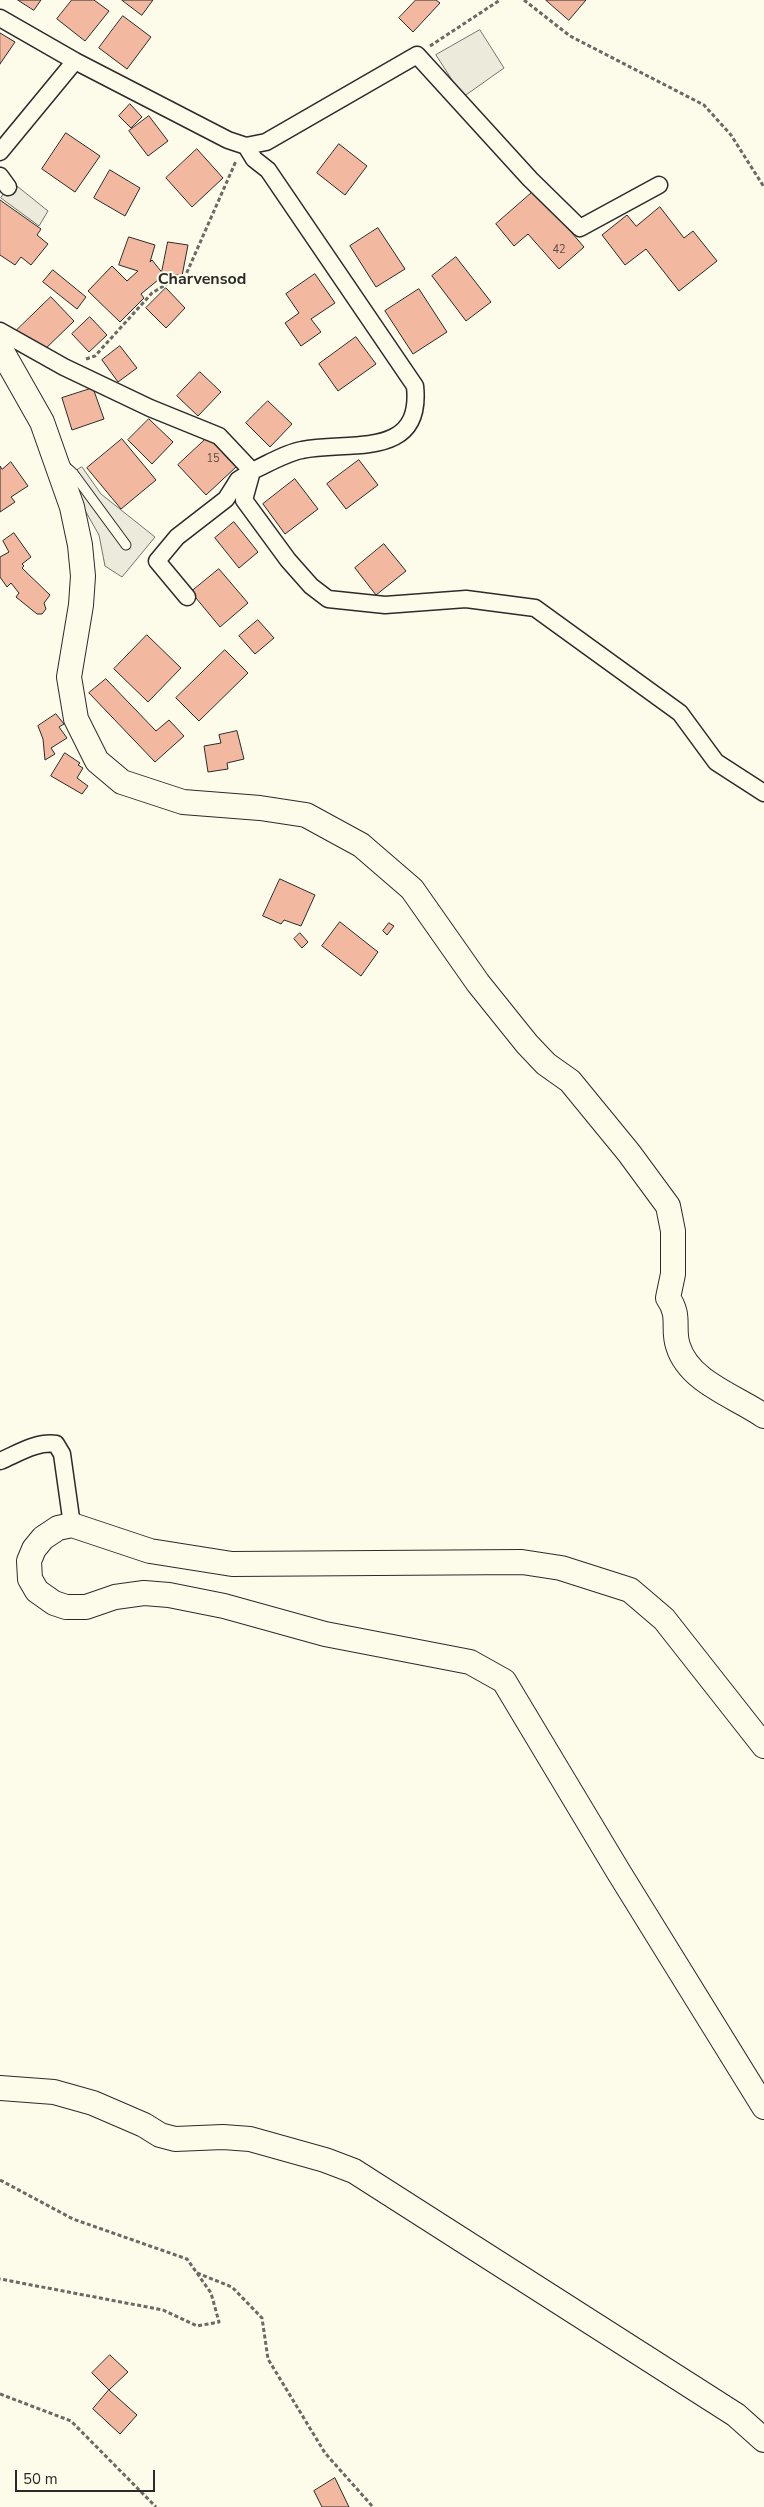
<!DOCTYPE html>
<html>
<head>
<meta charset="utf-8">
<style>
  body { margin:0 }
  #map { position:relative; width:764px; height:2507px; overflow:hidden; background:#fdfbea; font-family:"Nunito Sans",sans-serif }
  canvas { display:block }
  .scale { position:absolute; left:15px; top:2470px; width:140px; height:22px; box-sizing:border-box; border:2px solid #2b2b2b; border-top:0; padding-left:6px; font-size:15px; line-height:18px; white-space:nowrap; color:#2b2b2b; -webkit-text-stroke:4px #fdfbea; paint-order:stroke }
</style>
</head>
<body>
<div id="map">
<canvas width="764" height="2507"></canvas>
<div class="scale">50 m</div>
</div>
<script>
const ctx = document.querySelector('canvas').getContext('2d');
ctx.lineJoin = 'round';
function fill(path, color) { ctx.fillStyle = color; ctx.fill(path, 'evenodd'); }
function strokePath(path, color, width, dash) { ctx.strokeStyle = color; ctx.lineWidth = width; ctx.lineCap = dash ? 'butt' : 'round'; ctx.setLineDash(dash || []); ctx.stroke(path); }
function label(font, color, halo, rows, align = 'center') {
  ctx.font = font + ' "Nunito Sans",sans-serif'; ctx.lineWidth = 4; ctx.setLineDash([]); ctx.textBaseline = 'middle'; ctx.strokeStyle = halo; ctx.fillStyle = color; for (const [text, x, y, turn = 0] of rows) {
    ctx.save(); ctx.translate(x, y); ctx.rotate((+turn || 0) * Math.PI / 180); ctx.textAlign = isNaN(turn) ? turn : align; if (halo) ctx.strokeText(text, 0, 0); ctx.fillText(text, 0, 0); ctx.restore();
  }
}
const parking = new Path2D(`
  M480 30 504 68 463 97 436 55Z
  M12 182 48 211 39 226 1 198Z
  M82 467 101 494 155 537 122 577 105 566 99 535 66 477Z`);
fill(parking, '#eceadb');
strokePath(parking, '#74746e', 1);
const building = new Path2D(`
  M18 0H41L34 10Z
  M72 0H94L109 11 85 41 57 19Z
  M122 0H153L142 15Z
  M416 0H436L440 3 413 32 399 18Z
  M546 0H586L569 20Z
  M123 16 151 37 127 69 99 48Z
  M0 33 15 42 0 64Z
  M130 104 142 117 131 128 119 116Z
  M149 116 168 141 148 156 129 131Z
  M66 133 100 156 75 192 42 169Z
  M339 144 367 166 345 195 317 173Z
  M197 149 223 178 192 207 166 178Z
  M110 170 140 188 125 216 94 198Z
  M535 190 584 247 559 269 528 234 514 246 496 224Z
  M0 200 41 229 37 235 48 244 31 265 21 257 15 265 0 255Z
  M660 207 684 238 693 231 717 261 679 291 646 249 625 265 602 235 627 215 636 226Z
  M378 228 405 269 376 287 350 246Z
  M129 237 155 245 150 262 152 260 164 275 141 294 144 298 120 322 88 291 112 266 127 281 138 271 119 265Z
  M168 242 188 245 182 276 162 272Z
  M456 257 491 302 466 321 432 276Z
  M53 270 86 297 77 309 43 282Z
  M315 274 335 303 311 319 321 332 301 346 285 323 299 313 286 294Z
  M166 288 185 308 166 328 146 308Z
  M419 289 447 332 413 354 385 311Z
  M51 297 74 321 40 354 17 330Z
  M90 317 107 335 89 352 72 334Z
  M356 337 376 364 338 391 319 364Z
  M120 346 137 368 118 382 102 360Z
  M200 372 221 392 198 416 177 396Z
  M93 388 104 419 72 430 62 398Z
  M268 401 292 424 270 447 246 423Z
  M149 419 173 442 152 464 128 440Z
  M208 437 236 467 206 495 178 465Z
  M122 439 156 480 121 509 87 468Z
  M359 460 378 485 346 509 327 484Z
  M11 462 28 486 11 497 15 502 0 512V466L2 469Z
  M295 479 318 509 285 534 263 504Z
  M234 522 258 552 239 568 215 538Z
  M14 533 31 557 22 564 24 566 22 568 50 595 44 603 46 609 42 614H37L16 597 19 593 11 583 7 587 0 577V557L9 552 3 541Z
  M384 544 406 571 376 595 355 568Z
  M219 569 248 603 220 627 191 592Z
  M258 620 274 638 255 654 239 636Z
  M147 635 181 668 148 702 114 669Z
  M225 650 248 673 199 721 176 698Z
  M106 679 156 731 169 720 184 736 155 762 89 693Z
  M56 714 64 724 59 727 67 738 51 748 55 754 45 760 43 739 38 726Z
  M237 731 244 759 227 763 228 769 208 772 204 746 221 743 219 735Z
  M65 753 80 763 78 765 83 768 77 778 88 786 82 794 51 776Z
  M280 879 315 895 301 926 284 920 281 924 263 916Z
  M340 922 378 952 361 976 322 946Z
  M389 923 394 926 387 935 383 931Z
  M300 933 308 942 302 948 294 939Z
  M110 2355 128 2372 109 2390 92 2373Z
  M109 2390 137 2415 120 2434 93 2409Z
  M335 2478 349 2507H322L314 2491Z`);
fill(building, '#f2b8a0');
strokePath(building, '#2b2b2b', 1);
const lane = new Path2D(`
  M63 464 73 473 126 545`);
const street = new Path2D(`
  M0 18 75 61 228 140 246 146 266 142 417 55 530 179 580 228 659 185
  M246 146 254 159 268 170 415 386C423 461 348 440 302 450 285 453 268 464 252 471L244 500 288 560 311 586 328 599 385 605 466 599 535 608 680 713 716 762 764 793
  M0 152 75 61
  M0 176 8 187
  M0 331 64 367 150 408 219 436 252 471 238 480 226 499 177 537 157 561 187 597
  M0 1461C17 1454 37 1441 56 1444L62 1454 72 1525`);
const secondary = new Path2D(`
  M0 348 42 422 72 507 80 545 83 576 81 605 69 677 76 719 97 761 122 782 183 802 260 808 306 815 361 845 412 889 478 983 527 1044 546 1064 570 1081 629 1153 668 1206 673 1231V1274L668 1298C681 1316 672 1328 678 1346 689 1382 735 1396 764 1416
  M764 1746 664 1619 630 1590 561 1568 522 1562 232 1564 150 1551 72 1525 58 1528 43 1538 34 1549 29 1561 30 1579 37 1591 54 1603 66 1607H86L115 1597 144 1593 169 1595 224 1606 325 1634 470 1662 504 1681 618 1871 764 2107
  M0 2088 54 2092 93 2103 144 2125 160 2135 175 2139 223 2137 250 2139 325 2160 354 2171 736 2415 764 2440`);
strokePath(lane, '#2b2b2b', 11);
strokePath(street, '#2b2b2b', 19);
strokePath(secondary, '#2b2b2b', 26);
strokePath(new Path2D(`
  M524 0 570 36 704 105 731 135 764 187
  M430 46 500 0
  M86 359 95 356 152 293 170 282 184 279 236 161
  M0 2180 73 2219 187 2259 211 2293 219 2322 197 2326 163 2310 0 2279
  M197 2273 232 2287 262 2318 268 2359 325 2453 373 2507
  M0 2394 71 2421 156 2507`), '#6a6964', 3, [4, 2.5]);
strokePath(lane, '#fdfbea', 9);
strokePath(street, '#fdfbea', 16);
strokePath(secondary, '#fdfbea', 24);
label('11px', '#5d4e48', null, [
  ["42",559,250],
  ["15",213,459]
]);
label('bold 16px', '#2b2b2b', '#fdfbea', [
  ["Charvensod",202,280]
]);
</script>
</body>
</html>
